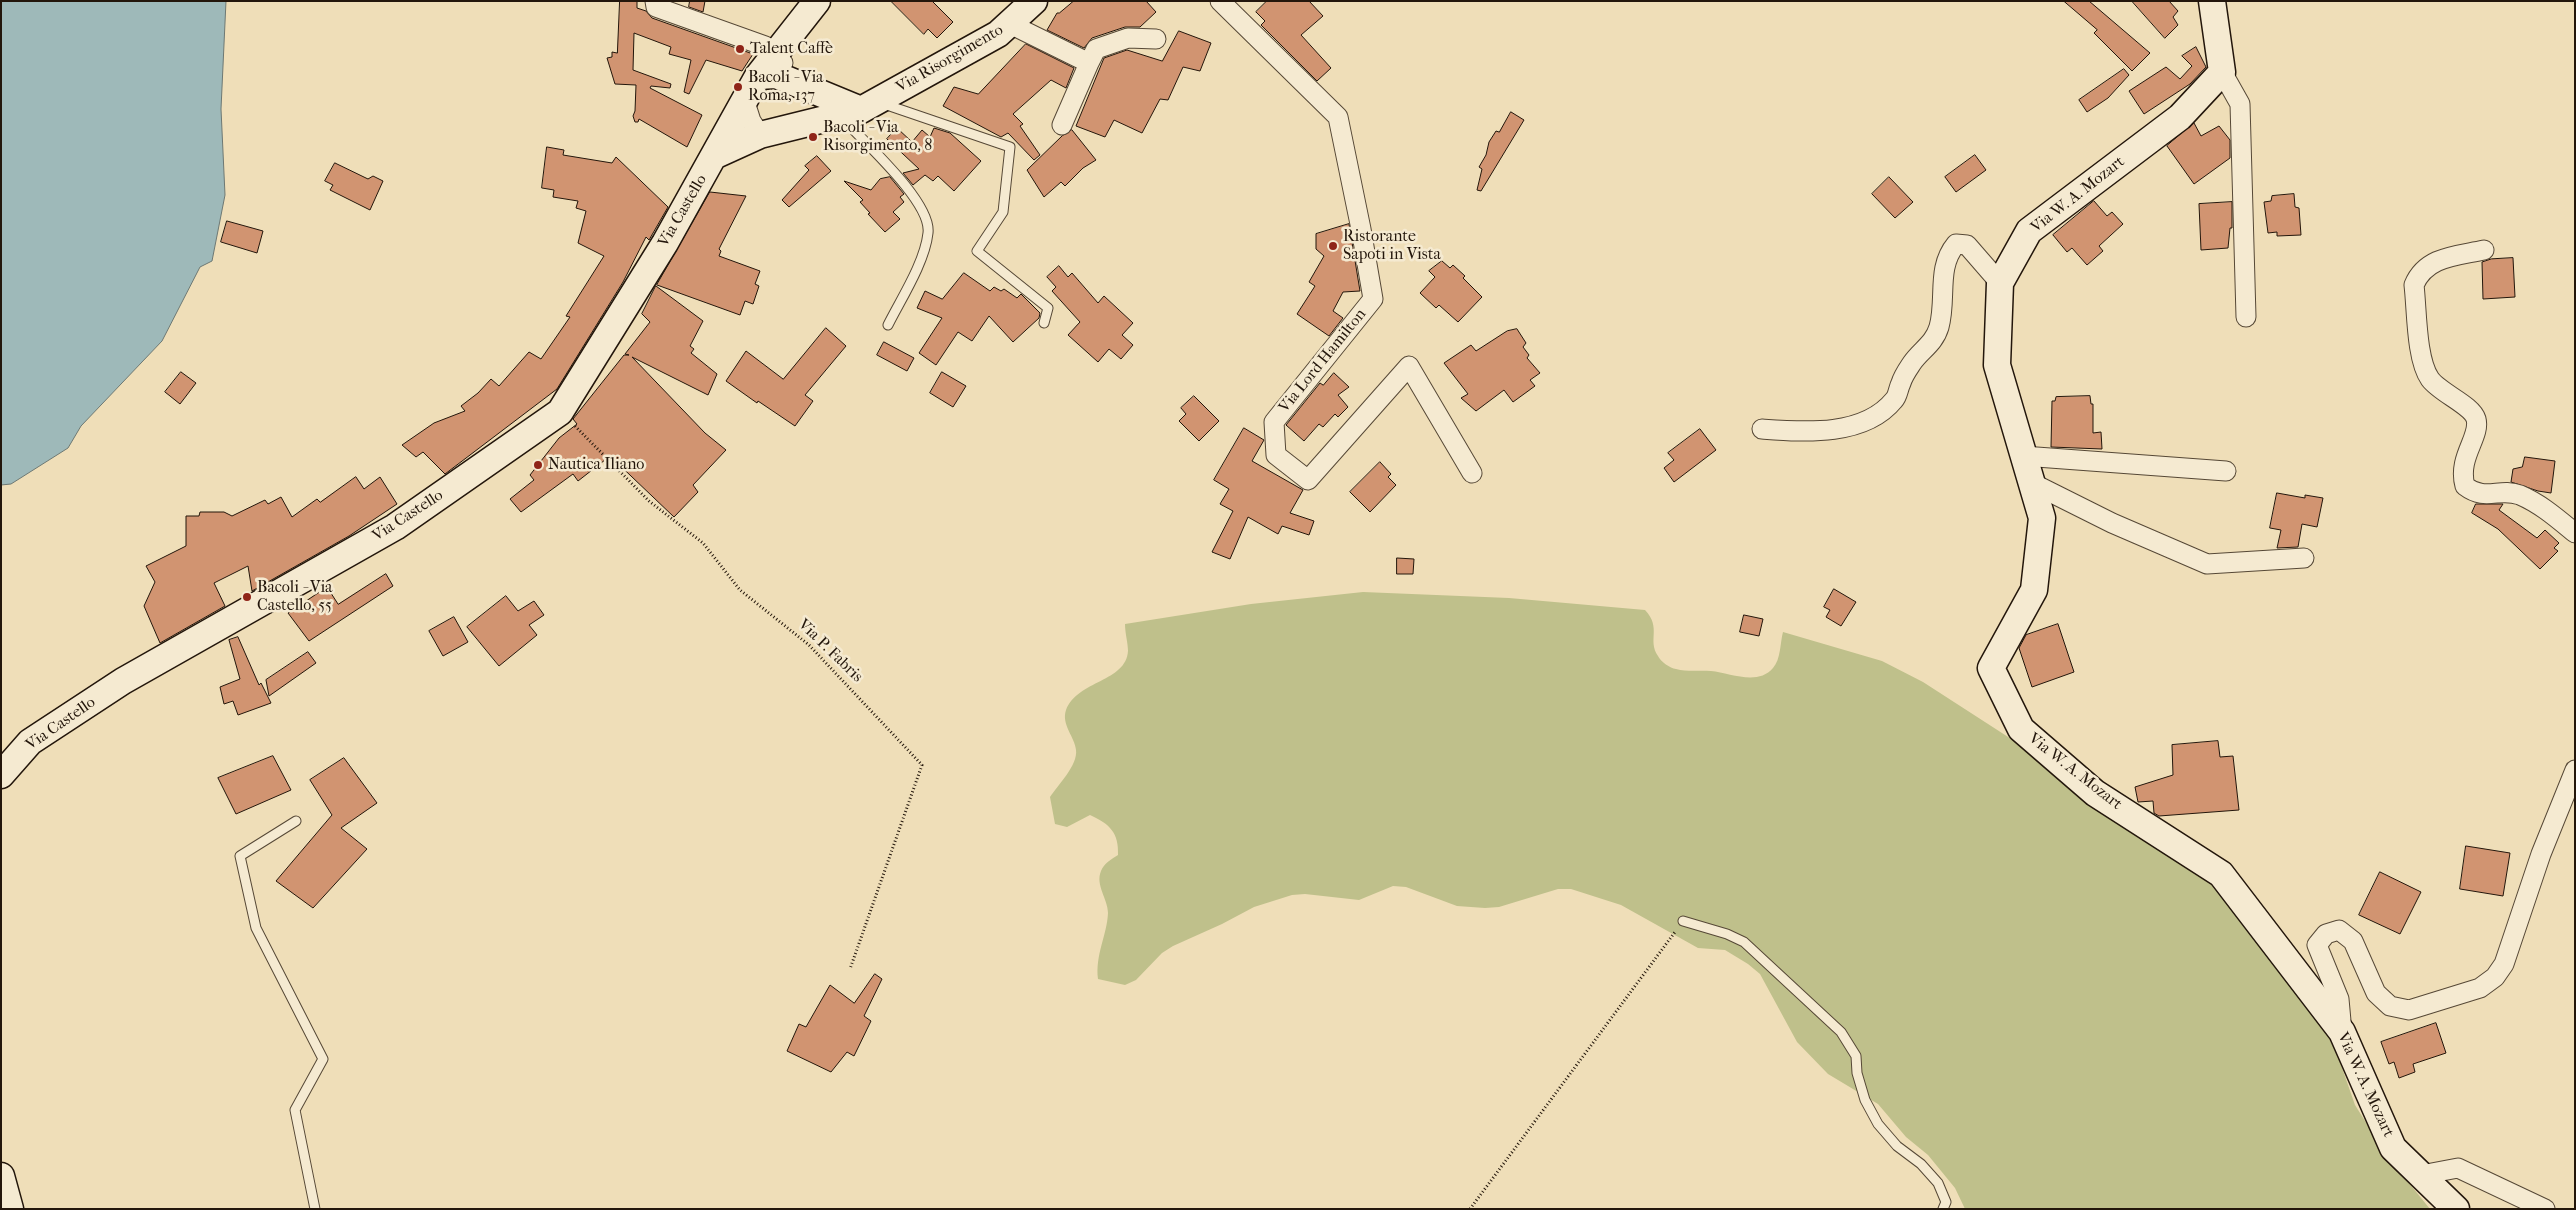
<!DOCTYPE html>
<html>
<head>
<meta charset="utf-8">
<style>
  body { margin:0 }
  #map { position:relative; width:2576px; height:1210px; overflow:hidden; background:#efdeb8; font-family:"IM FELL French Canon",serif }
  canvas { display:block }
  .frame { position:absolute; inset:0; border:2px solid #23160b; pointer-events:none }
</style>
</head>
<body>
<div id="map">
<canvas width="2576" height="1210"></canvas>
<div class="frame"></div>
</div>
<script>
const ctx = document.querySelector('canvas').getContext('2d');
ctx.lineJoin = 'round';
function fill(path, color) { ctx.fillStyle = color; ctx.fill(path, 'evenodd'); }
function strokePath(path, color, width, dash) { ctx.strokeStyle = color; ctx.lineWidth = width; ctx.lineCap = dash ? 'butt' : 'round'; ctx.setLineDash(dash || []); ctx.stroke(path); }
function label(font, color, halo, rows, align = 'center') {
  ctx.font = font + ' "IM FELL French Canon",serif'; ctx.lineWidth = 5; ctx.setLineDash([]); ctx.textBaseline = 'middle'; ctx.strokeStyle = halo; ctx.fillStyle = color; for (const [text, x, y, turn = 0] of rows) {
    ctx.save(); ctx.translate(x, y); ctx.rotate((+turn || 0) * Math.PI / 180); ctx.textAlign = isNaN(turn) ? turn : align; if (halo) ctx.strokeText(text, 0, 0); ctx.fillText(text, 0, 0); ctx.restore();
  }
}
fill(new Path2D(`
  M1363 592 1509 598 1645 610C1662 628 1647 640 1658 656 1661 662 1670 668 1676 669 1687 672 1700 670 1711 671 1730 673 1758 686 1773 668 1781 659 1780 643 1783 632L1882 661 1923 682 2019 744 2195 869 2221 893 2323 1024 2340 1062 2355 1105 2387 1156 2430 1209H1965L1955 1188 1928 1155 1906 1137 1878 1104 1828 1074 1797 1042 1760 974 1748 964 1725 950 1698 948 1621 905 1571 889H1558L1499 907 1485 908 1457 906 1406 887 1393 886 1359 900 1305 894 1292 895 1254 907 1222 924 1173 946 1162 953 1136 980 1125 985 1098 979C1095 955 1107 935 1108 913 1108 899 1095 885 1101 871 1104 863 1112 859 1118 855 1119 833 1110 824 1090 815L1067 827 1055 824 1050 797C1058 785 1078 765 1076 750 1075 737 1061 725 1066 710 1078 680 1126 682 1128 651 1128 643 1125 633 1125 624L1251 604Z`), '#bfc08b');
const water = new Path2D(`
  M1 1H226L221 109 225 195 212 261 200 267 162 341 81 426 68 448 11 484 1 485Z`);
fill(water, '#9eb9b9');
strokePath(water, '#6d7873', 1);
const building = new Path2D(`
  M620 1H637V8L646 11 652 18 753 54 742 71 706 60 689 94 684 92 691 60 669 54 671 47 634 33 633 70 671 84 670 88 651 86 650 88 702 115 687 147 639 119 638 122H635L633 116 635 111 636 85 615 84 607 58 612 57V52L617 53Z
  M690 1H705L703 12 689 7Z
  M891 1H932L953 22 937 38 928 29 924 34Z
  M1074 1H1146L1156 12 1140 27H1125L1092 38 1084 48 1047 30 1057 13H1059Z
  M1267 1H1309L1323 16 1301 35 1331 68 1317 81 1261 25 1265 21 1256 12Z
  M2064 1H2089L2150 53 2132 71 2094 33 2097 30Z
  M2132 1H2169L2178 11 2173 17 2178 25 2165 38Z
  M1179 31 1211 43 1200 71 1183 67 1168 100 1160 99 1142 133 1114 120 1105 137 1076 126 1104 58 1127 50 1162 61Z
  M1026 44 1074 68 1066 88 1051 80 1013 114 1023 124 1020 126 1040 155 1034 160 1008 133 1001 137 943 106 954 87 978 94Z
  M2196 47 2206 67 2190 84 2144 114 2129 91 2166 67 2180 79 2192 66 2182 56Z
  M2124 69 2129 75 2108 98 2087 112 2079 100Z
  M1511 112 1524 120 1481 191 1477 190 1482 169 1479 167 1486 155 1489 142 1496 131 1499 132Z
  M2194 123 2201 136 2219 126 2230 140V158L2194 184 2167 146Z
  M897 128 912 142 922 130 930 137 934 128 950 133 981 161 954 191 938 176 933 181 925 175 913 185 903 173 919 169 887 139Z
  M1072 130 1096 160 1083 168 1065 186 1061 182 1044 197 1027 170 1062 136Z
  M547 147 564 150 563 155 612 163 616 157 668 207 649 240 646 237 623 282 557 389 445 474 423 452 416 457 402 445 434 423 465 411 461 406 478 393 491 379 499 386 529 352 541 359 570 317 566 316 604 256 578 243 586 211 576 208 578 201 553 197 554 190 542 188Z
  M1975 155 1986 170 1956 192 1945 177Z
  M817 156 831 171 789 207 782 200 809 170 805 166Z
  M335 163 368 179 373 176 383 181 370 210 330 190 333 185 325 181Z
  M890 177 904 194 900 197 904 202 893 212 900 219 885 232 868 214 870 213 860 202 863 200 844 181 871 190 880 179Z
  M1889 177 1913 202 1895 218 1872 194Z
  M710 192 746 196 719 249 721 251 719 256 760 271 755 284 759 286 753 304 745 301 740 315 657 285Z
  M2294 194 2295 207 2299 208 2301 235 2277 236V232L2268 233 2264 202 2271 201 2272 196Z
  M2094 201 2107 216 2112 212 2123 224 2099 246 2103 251 2087 265 2072 248 2067 252 2053 235Z
  M2232 202V228H2230L2228 248 2201 250 2199 204Z
  M227 221 263 231 257 253 221 242Z
  M1349 224 1360 291 1343 292 1333 311 1343 318 1329 336 1297 314 1315 286 1309 282 1324 256 1316 249V234Z
  M2513 258 2515 297 2483 299 2482 262 2491 259Z
  M1442 261 1450 268 1453 265 1465 276 1463 278 1482 297 1458 322 1439 305 1436 308 1420 293 1435 277 1429 271Z
  M1059 266 1068 277 1072 273 1098 303 1104 296 1133 323 1122 335 1133 345 1121 359 1109 349 1098 362 1068 335 1080 322 1052 291 1056 287 1047 277Z
  M964 273 990 291 994 287 1001 291 1004 289 1017 298 1021 294 1040 313 1039 318 1013 342 989 316 972 341 958 332 936 365 919 353 942 318 917 308 925 291 942 299Z
  M656 286 703 321 690 346 694 349 691 353 717 374 708 395 632 357 705 433 726 450 693 485 698 492 674 517 610 456 578 481 573 474 521 512 510 499 534 480 530 475 559 438 577 424 573 419 624 355H629L625 354 650 322 642 314Z
  M826 328 846 346 805 395 813 401 795 426 758 401 757 403 726 381 746 351 783 379Z
  M1517 329 1526 343 1523 347 1529 355 1527 358 1540 373 1530 380 1535 386 1513 402 1504 390 1476 411 1461 398 1468 394 1444 363 1471 345 1476 351 1507 331Z
  M884 342 914 358 907 371 877 355Z
  M181 372 196 383 180 404 165 392Z
  M942 372 966 386 953 407 930 393Z
  M1334 373 1349 387 1338 395 1348 407 1338 417 1335 414 1323 427 1319 424 1304 441 1286 425 1320 383 1323 385Z
  M1194 396 1219 421 1199 441 1179 421 1186 414 1181 408Z
  M2090 396 2091 404H2093V433L2101 432 2102 449 2051 447 2052 401H2055L2056 397Z
  M1244 428 1264 440 1252 461 1303 490 1290 513 1314 521 1309 535 1282 526 1278 534 1248 517 1230 559 1212 552 1233 511 1220 504 1229 489 1214 480Z
  M1700 429 1716 450 1674 482 1664 468 1674 460 1668 453Z
  M2525 457 2555 461 2551 493 2538 491 2511 482 2513 469 2522 467Z
  M1380 462 1391 474 1388 477 1396 485 1370 512 1350 492Z
  M356 477 364 489 380 477 397 504 349 536 252 591 248 566 214 583 225 606 160 643 144 606 155 582 146 566 186 546V516H199L200 512H224L232 516 265 500 268 504 281 497 292 517 317 499 320 502Z
  M2277 493 2305 498V495L2323 498 2317 527 2302 524 2298 547 2277 548 2281 530 2270 528Z
  M2476 504H2503L2499 510 2537 538 2545 530 2559 543 2554 548 2558 551 2540 569 2498 529 2472 513Z
  M1397 558 1414 559 1413 574H1397Z
  M386 574 393 586 309 641 288 613 327 587 338 604Z
  M1834 589 1856 602 1841 626 1826 617 1830 610 1824 607Z
  M506 596 518 611 534 601 544 615 529 625 537 635 499 666 467 627Z
  M1744 615 1763 619 1759 636 1740 632Z
  M454 617 468 642 443 656 429 631Z
  M2058 624 2074 672 2032 687 2019 648 2026 635Z
  M238 637 259 685 261 683 271 703 238 715 233 701 224 704 220 687 240 679 229 640Z
  M308 652 316 663 269 696 266 680Z
  M2218 741 2220 757 2233 756 2239 810 2159 816 2154 813 2153 801 2138 802 2135 787 2173 775 2172 745Z
  M273 756 291 790 236 814 218 778Z
  M344 758 377 803 341 828 367 849 313 908 276 881 332 815 310 780Z
  M2466 846 2510 853 2503 896 2460 889Z
  M2380 872 2421 892 2400 934 2359 915Z
  M875 974 882 979 864 1016 871 1021 854 1056 847 1052 831 1072 787 1051 799 1024 806 1027 830 985 854 1003Z
  M2436 1023 2446 1053 2413 1064 2415 1072 2399 1078 2394 1062 2389 1064 2381 1042Z`);
fill(building, '#d19471');
strokePath(building, '#23160b', 1);
const lane = new Path2D(`
  M884 104 1010 147 1003 212 977 251 1048 308 1044 323
  M842 118C863 141 932 202 928 233 925 262 901 299 888 325
  M296 821 240 856 256 928 323 1059 295 1110 315 1209
  M1683 921 1727 934 1744 942 1841 1032 1856 1056 1857 1073 1865 1100 1878 1124 1897 1146 1921 1164 1938 1183 1946 1202 1943 1209`);
const street = new Path2D(`
  M655 1 656 7 765 46 783 63
  M1220 1 1338 117 1361 229 1373 299 1274 422 1276 455 1308 480 1409 366 1472 473
  M1010 24 1089 63 1062 125
  M1089 63 1096 49 1128 38 1156 39
  M2222 72 2240 104 2246 317
  M745 102 751 121 760 135
  M2484 250C2457 256 2426 256 2414 285 2417 310 2416 359 2430 379 2440 393 2472 405 2476 419 2481 437 2457 457 2465 486 2486 502 2499 487 2520 495 2541 504 2558 519 2575 533
  M1762 429C1804 432 1864 437 1894 400 1898 396 1898 389 1901 383 1903 376 1908 369 1912 363 1921 350 1934 344 1939 327 1947 298 1936 268 1956 244L1967 245 2000 283
  M2023 456 2226 471
  M2032 483 2112 523 2207 564 2304 558
  M2342 1032 2339 999 2317 945 2326 934 2339 930 2353 941 2376 993 2390 1006 2409 1010 2480 988 2495 977 2504 964 2541 854 2575 770
  M2421 1175 2458 1168 2545 1209`);
const secondary = new Path2D(`
  M2212 1 2222 72 2180 117 2029 231 2000 283 1997 365 2042 518 2034 590 1991 668 2021 729 2095 793 2221 874 2342 1032 2393 1148 2456 1209
  M758 76 776 75 861 110
  M716 155 760 135 861 110 998 34 1034 1
  M1 775 30 742 123 681 395 527 560 412 665 243 758 76 817 1
  M1 1176 10 1209`);
strokePath(lane, '#564836', 11);
strokePath(street, '#564836', 21);
strokePath(secondary, '#23160b', 29);
strokePath(new Path2D(`
  M575 426 649 501 703 543 740 590 809 645 922 765 850 969
  M1470 1209 1675 932`), '#23160b', 3, [1, 2.5]);
strokePath(lane, '#f5ead1', 9);
strokePath(street, '#f5ead1', 19);
strokePath(secondary, '#f5ead1', 26);
for (const [x, y, r, color] of [
  [740,49,5,"#8f2418"],
  [738,87,5,"#8f2418"],
  [813,137,5,"#8f2418"],
  [1333,246,5,"#8f2418"],
  [538,465,5,"#8f2418"],
  [247,597,5,"#8f2418"]
]) { const dot = new Path2D(); dot.arc(x, y, r, 0, 2 * Math.PI); ctx.fillStyle = color; ctx.fill(dot); strokePath(dot, '#f5ead1', 2); }
label('16px', '#23160b', '#f5ead1', [
  ["Talent Caffè",750,49],
  ["Bacoli - Via",748,78],
  ["Roma, 137",748,96],
  ["Bacoli - Via",823,128],
  ["Risorgimento, 8",823,146],
  ["Ristorante",1343,237],
  ["Sapoti in Vista",1343,255],
  ["Nautica Iliano",548,465],
  ["Bacoli - Via",257,588],
  ["Castello, 55",257,606]
], 'left');
label('16px', '#23160b', '#f5ead1', [
  ["Via Risorgimento",950,59,-30],
  ["Via W. A. Mozart",2078,195,-38],
  ["Via Castello",683,211,-60],
  ["Via Lord Hamilton",1323,361,-51],
  ["Via Castello",408,516,-33],
  ["Via P. Fabris",830,651,44],
  ["Via Castello",61,724,-35],
  ["Via W. A. Mozart",2075,772,38],
  ["Via W. A. Mozart",2365,1085,65]
]);
</script>
</body>
</html>
